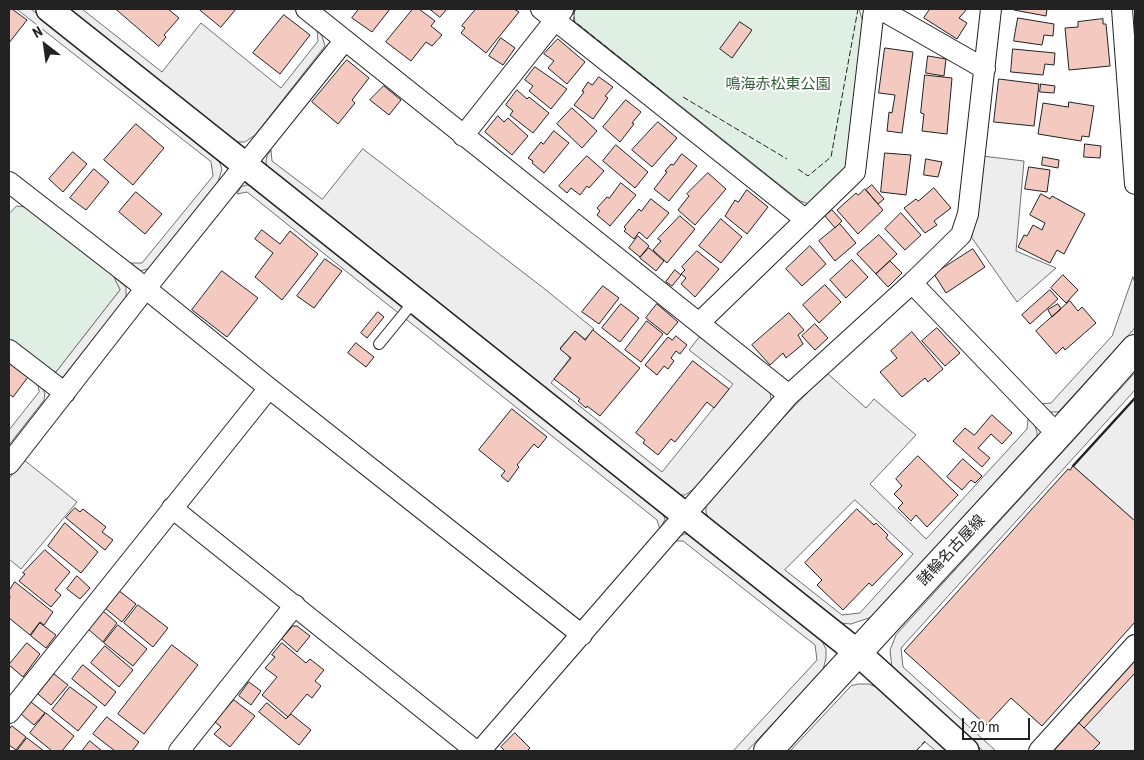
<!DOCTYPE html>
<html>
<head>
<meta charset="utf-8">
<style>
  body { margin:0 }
  #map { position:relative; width:1144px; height:760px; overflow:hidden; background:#fff; font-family:"Roboto Condensed",sans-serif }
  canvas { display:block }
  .frame { position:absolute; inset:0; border:10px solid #222; pointer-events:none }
  .north { position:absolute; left:20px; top:20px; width:50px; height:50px; -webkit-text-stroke:4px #fff; paint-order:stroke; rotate:330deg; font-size:14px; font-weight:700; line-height:20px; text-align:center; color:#222 }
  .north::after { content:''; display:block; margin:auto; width:18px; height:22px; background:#222; clip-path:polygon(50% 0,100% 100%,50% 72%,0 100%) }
  .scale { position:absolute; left:962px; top:718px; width:68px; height:22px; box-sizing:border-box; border:2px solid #222; border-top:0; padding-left:6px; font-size:15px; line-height:18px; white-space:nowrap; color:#222; -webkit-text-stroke:4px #fff; paint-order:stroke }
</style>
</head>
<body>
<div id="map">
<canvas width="1144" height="760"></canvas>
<div class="frame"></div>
<div class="north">N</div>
<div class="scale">20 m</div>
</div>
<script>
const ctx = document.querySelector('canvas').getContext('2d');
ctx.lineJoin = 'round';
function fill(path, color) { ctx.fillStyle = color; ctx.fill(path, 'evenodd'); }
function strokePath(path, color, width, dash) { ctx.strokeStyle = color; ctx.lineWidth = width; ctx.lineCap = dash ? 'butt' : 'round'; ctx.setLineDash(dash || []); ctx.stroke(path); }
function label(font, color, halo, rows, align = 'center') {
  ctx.font = font + ' "Roboto Condensed","Noto Sans JP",sans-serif'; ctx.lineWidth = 4; ctx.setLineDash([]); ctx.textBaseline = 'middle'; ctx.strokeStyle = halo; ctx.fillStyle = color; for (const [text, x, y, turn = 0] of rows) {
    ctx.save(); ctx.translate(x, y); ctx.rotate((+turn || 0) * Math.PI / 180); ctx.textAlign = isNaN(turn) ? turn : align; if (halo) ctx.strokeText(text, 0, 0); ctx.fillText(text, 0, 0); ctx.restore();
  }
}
const green = new Path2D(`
  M576 9H859L863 22 846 169 809 204 800 201 574 21V12Z
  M17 206 25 207 115 277 120 290 56 372 46 371 9 341V214Z`);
fill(green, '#e0efe3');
strokePath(green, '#6f6f6f', 1);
const parking = new Path2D(`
  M17 9H31L216 155 219 161 222 169 218 182 150 268 141 271 131 263H142L213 176 211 162Z
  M68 9H82L162 72 201 23 281 88 318 41 317 30 322 36 325 46 255 135 245 142H236Z
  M363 149 546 290 594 329 585 339 575 331 560 348 570 358 551 383 662 472 733 384 689 350 700 336 770 392 771 401 695 488 685 495H676L267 168 266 161 267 156 271 150 272 161 322 199Z
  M982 156 1024 161 1016 251 1056 268 1017 302 972 238Z
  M247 185H251L663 514 665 519 660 530 657 520 247 192 237 194 241 187Z
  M114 277 126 287V298L63 377 57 378 46 371 56 372 120 290Z
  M1133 277 1135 283V326L1134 329 1061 409 1058 412H1050L1039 404 1051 403 1112 336Z
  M827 373 866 408 874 399 916 435 870 484 926 539 1027 429 1028 419 1035 426 1037 432V436L872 617 851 624 838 623 709 521 706 512V506L711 500 780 421ZM855 500 913 554 860 613 842 615 785 570Z
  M1135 373V390L901 648 903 667 996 751H983L892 668 890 650 896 635Z
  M37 381 45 393 44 400 9 445V430L39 392Z
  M1135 398V521L1073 466Z
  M24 460 77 502 21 569 9 559V479Z
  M686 534 689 535 821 639 826 649V658L823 670 747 751H733L817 660 815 645 683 541H676L680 536Z
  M1135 660V751H1052Z
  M859 684H869L878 688 949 751H936L925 742 916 751H790L851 686Z`);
fill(parking, '#ededed');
strokePath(parking, '#6f6f6f', 1);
const building = new Path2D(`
  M9 9H12L27 20 9 43Z
  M116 9H168L179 18 164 35 166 37 159 46Z
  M199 9H236L221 27Z
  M359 9H390L372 32 352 18Z
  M413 9H419L435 21 431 26 442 35 432 46 426 42 411 61 386 42Z
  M430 9H447L440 17Z
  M476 9H514L519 12 486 53 461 33 465 28 462 26Z
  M930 9H967L959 18 967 23 957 39 924 18Z
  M1014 9H1047L1046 16 1014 10Z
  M284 15 310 35 280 74 253 53Z
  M1018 18 1054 24 1053 36 1044 35 1042 45 1014 41Z
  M1103 19V24H1106L1110 66 1069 70 1065 28 1078 27V22Z
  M740 22 752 30 732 58 720 49Z
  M501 38 515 48 503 65 489 56Z
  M558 39 585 62 567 84 548 68 554 61 544 54Z
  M885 48 913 52 902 133 887 131 889 112 892 113 895 95 879 93Z
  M1013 49 1055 53 1054 65 1045 64 1043 75 1011 72Z
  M928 56 946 59 944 76 926 73Z
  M347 60 369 78 352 100 355 103 338 124 312 102Z
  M535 67 567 89 551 109 529 91 533 86 525 80Z
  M925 75 952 78 947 134 922 131 924 114 921 113Z
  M599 77 613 87 605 96 608 98 593 119 574 105 584 92 582 91 588 82 592 85Z
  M999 79 1039 84 1034 126 994 122Z
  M1041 84 1055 86 1054 93 1040 92Z
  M384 86 401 100 389 115 370 100Z
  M517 90 527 99 529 97 549 113 533 133 510 115 513 111 506 105Z
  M626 100 641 112 632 123 634 124 620 142 603 127Z
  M1069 102 1094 106 1089 137 1082 136 1081 141 1038 134 1043 103 1068 107Z
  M572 108 597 131 582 148 557 124Z
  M498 116 504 122 508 118 528 136 512 155 485 132Z
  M658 122 677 138 652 167 632 150Z
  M136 124 164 148 133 185 104 160Z
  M554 131 569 143 544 173 532 163 533 161 528 158 541 142 543 144Z
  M1085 144 1101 146 1100 158 1084 157Z
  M616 145 648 172 635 188 603 161Z
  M73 152 87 164 63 192 49 179Z
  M885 153 911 155 906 195 881 192Z
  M682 154 697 166 669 201 654 189 667 172 665 171 671 164 673 165Z
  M587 156 604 171 589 188 587 186 580 195 571 188 567 193 559 186Z
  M1043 157 1059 160 1058 168 1042 165Z
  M926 159 942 162 938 177 924 175Z
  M1029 167 1050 170 1047 192 1025 189Z
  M94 169 109 182 86 210 70 198Z
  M708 173 726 189 695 225 678 210 689 196 687 194Z
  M621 183 636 195 610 226 597 215 600 211 597 208 607 197 609 198Z
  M872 185 884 199 878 204 866 190Z
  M934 188 951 208 934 221 937 225 925 233 904 208 916 199 918 201Z
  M865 189 883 210 858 234 837 210 856 193 858 195Z
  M747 190 768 207 747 234 725 216 735 200 738 202Z
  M136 192 162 214 145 234 119 212Z
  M1041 194 1050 199 1052 196 1085 214 1064 254 1057 250 1050 263 1018 247 1024 235 1027 236 1033 225 1042 230 1045 223 1030 215Z
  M651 199 669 213 647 239 639 232 634 239 624 231 626 229 624 227 639 209 641 211Z
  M832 210 842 221 835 228 825 216Z
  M901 213 921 235 905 250 885 229Z
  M680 216 695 229 667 263 653 250 661 241 658 239Z
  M721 219 742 237 721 263 699 246Z
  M840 224 856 243 835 261 819 241Z
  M262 230 280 244 290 231 318 254 282 300 255 277 273 253 255 239Z
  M879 235 897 254 876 274 857 254Z
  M638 236 649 246 640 257 629 248Z
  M810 246 826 264 802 286 786 269Z
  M649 248 664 261 656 271 640 258Z
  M973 249 985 267 946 293 934 274Z
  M697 251 719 269 695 297 681 284 686 278 681 274 685 270 682 267Z
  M325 259 342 271 314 308 297 296Z
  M852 260 868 277 846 298 830 280Z
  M890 261 902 273 888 287 876 274Z
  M675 270 681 275 672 286 666 282Z
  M222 271 258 298 227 337 192 310Z
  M1063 275 1078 290 1066 303 1051 288Z
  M825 285 841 302 819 323 803 305Z
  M603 286 619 298 599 324 582 312Z
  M1050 290 1058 299 1030 324 1022 315Z
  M1070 301 1078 311 1082 307 1096 323 1065 350 1063 347 1056 354 1036 331Z
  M621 304 639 318 620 342 602 328Z
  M657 304 678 322 667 335 646 318Z
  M1058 304 1061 309 1052 317 1048 310Z
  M378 312 384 317 367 338 361 333Z
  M789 313 804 330 798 335 803 344 786 358 783 353 770 365 752 345Z
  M647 321 663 334 641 362 625 350Z
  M815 324 828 338 815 350 802 336Z
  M937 328 960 353 945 366 922 341Z
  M593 330 640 368 600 416 587 406 586 408 578 401 580 399 554 379 571 358 560 349 575 331 585 340Z
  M912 332 943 369 928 382 925 378 902 397 880 372 897 358 891 351Z
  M676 336 687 345 680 354 676 351 671 358 674 361 668 369 664 366 657 375 645 365 668 337 672 340Z
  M356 343 374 357 366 367 348 353Z
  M693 361 729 389 714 408 707 402 675 442 671 439 658 455 643 443 645 440 636 433Z
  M9 363 28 377 13 397 9 394Z
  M512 409 547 437 538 448 534 444 517 465 519 467 508 482 501 476 505 471 479 450Z
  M992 415 1012 433 1002 444 991 434 978 448 990 458 982 467 953 441 965 428 974 435Z
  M918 456 958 495 927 527 916 515 911 521 898 508 903 503 894 494 902 486 896 479Z
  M963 459 982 476 975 483 971 480 962 490 947 477Z
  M1073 466 1135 521V622L1042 726 1011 698 986 725 904 651 1068 469 1070 470Z
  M75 508 80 512 83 509 106 527 102 532 113 540 105 550 66 518Z
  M857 509 874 525 876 523 888 535 886 538 903 554 872 586 869 583 843 610 817 585 822 580 805 563Z
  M65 523 98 552 81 573 48 546Z
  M45 550 70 572 55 590 61 595 51 607 19 581 25 574 23 573Z
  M77 576 90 588 80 599 67 589Z
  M15 582 53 612 44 625 40 622 30 635 9 618V599L10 598 9 591Z
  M118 590 136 604 122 622 105 608Z
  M138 605 168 628 153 647 124 623Z
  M103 611 117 623 103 642 88 629Z
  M40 623 56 635 46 648 31 636Z
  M118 625 147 649 133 666 104 643Z
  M293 626H297L310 636 297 652 282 639Z
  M27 643 40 654 23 677 9 665Z
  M282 643 306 663 310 659 324 670 315 681 321 686 312 698 307 694 288 717 262 695 277 677 265 668 275 657 272 655Z
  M172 645 198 665 144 734 118 714Z
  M105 646 133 670 119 687 91 663Z
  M1135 661V673L1084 728 1079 723Z
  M83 665 116 692 105 706 72 679Z
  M54 674 68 685 51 705 38 694Z
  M249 682 261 691 251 705 239 696Z
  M70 687 97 707 78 731 52 710Z
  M234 700 255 716 230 747 214 734 221 727 215 722Z
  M31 702 45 713 34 725 21 714Z
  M267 703 286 719 291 714 311 730 299 745 259 712Z
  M46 713 74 736 62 751H52L30 733Z
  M107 717 139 742 132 751H115L93 734Z
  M1079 723 1100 743 1092 751H1054Z
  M12 726 26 737 16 750 9 745V730Z
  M515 733 530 748 527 751H505L501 747Z
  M27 738 44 751H17Z
  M90 741 102 751H82Z`);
fill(building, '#f3c9c0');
strokePath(building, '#222', 1);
const service = new Path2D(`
  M379 344 415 300`);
const minor = new Path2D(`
  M306 9 789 395
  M541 9 806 220
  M880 9 985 69
  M1122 9 1135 184
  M463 136 563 10
  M9 182 134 279 269 388 582 635
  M912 283 1059 436
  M699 323 855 172 874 9
  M9 350 65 393
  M9 464 146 288 345 40
  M172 508 476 751
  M9 713 269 388
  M179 751 295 605
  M480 751 789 395 912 283 961 235 968 214 991 9
  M1039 751 1135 645`);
const tertiary = new Path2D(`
  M49 9 858 653 966 751`);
const primary = new Path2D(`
  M768 751C889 616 1015 485 1135 349`);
strokePath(service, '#222', 12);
strokePath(minor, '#222', 22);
strokePath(tertiary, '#222', 28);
strokePath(primary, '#222', 30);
strokePath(service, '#fff', 10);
strokePath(minor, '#fff', 20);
strokePath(tertiary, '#fff', 25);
strokePath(primary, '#fff', 28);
strokePath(new Path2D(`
  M576 9 574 12V21L664 93
  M683 97 787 159
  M798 169 808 176 831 157 858 9
  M916 751 925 741`), '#222', 1, [6, 2.5]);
strokePath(new Path2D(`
  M1073 466 1135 398`), '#222', 2.5);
label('15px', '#2f5e38', '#fff', [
  ["鳴海赤松東公園",778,85]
]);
label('15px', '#222', '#fff', [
  ["諸輪名古屋線",952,551,-47]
]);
</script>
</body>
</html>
